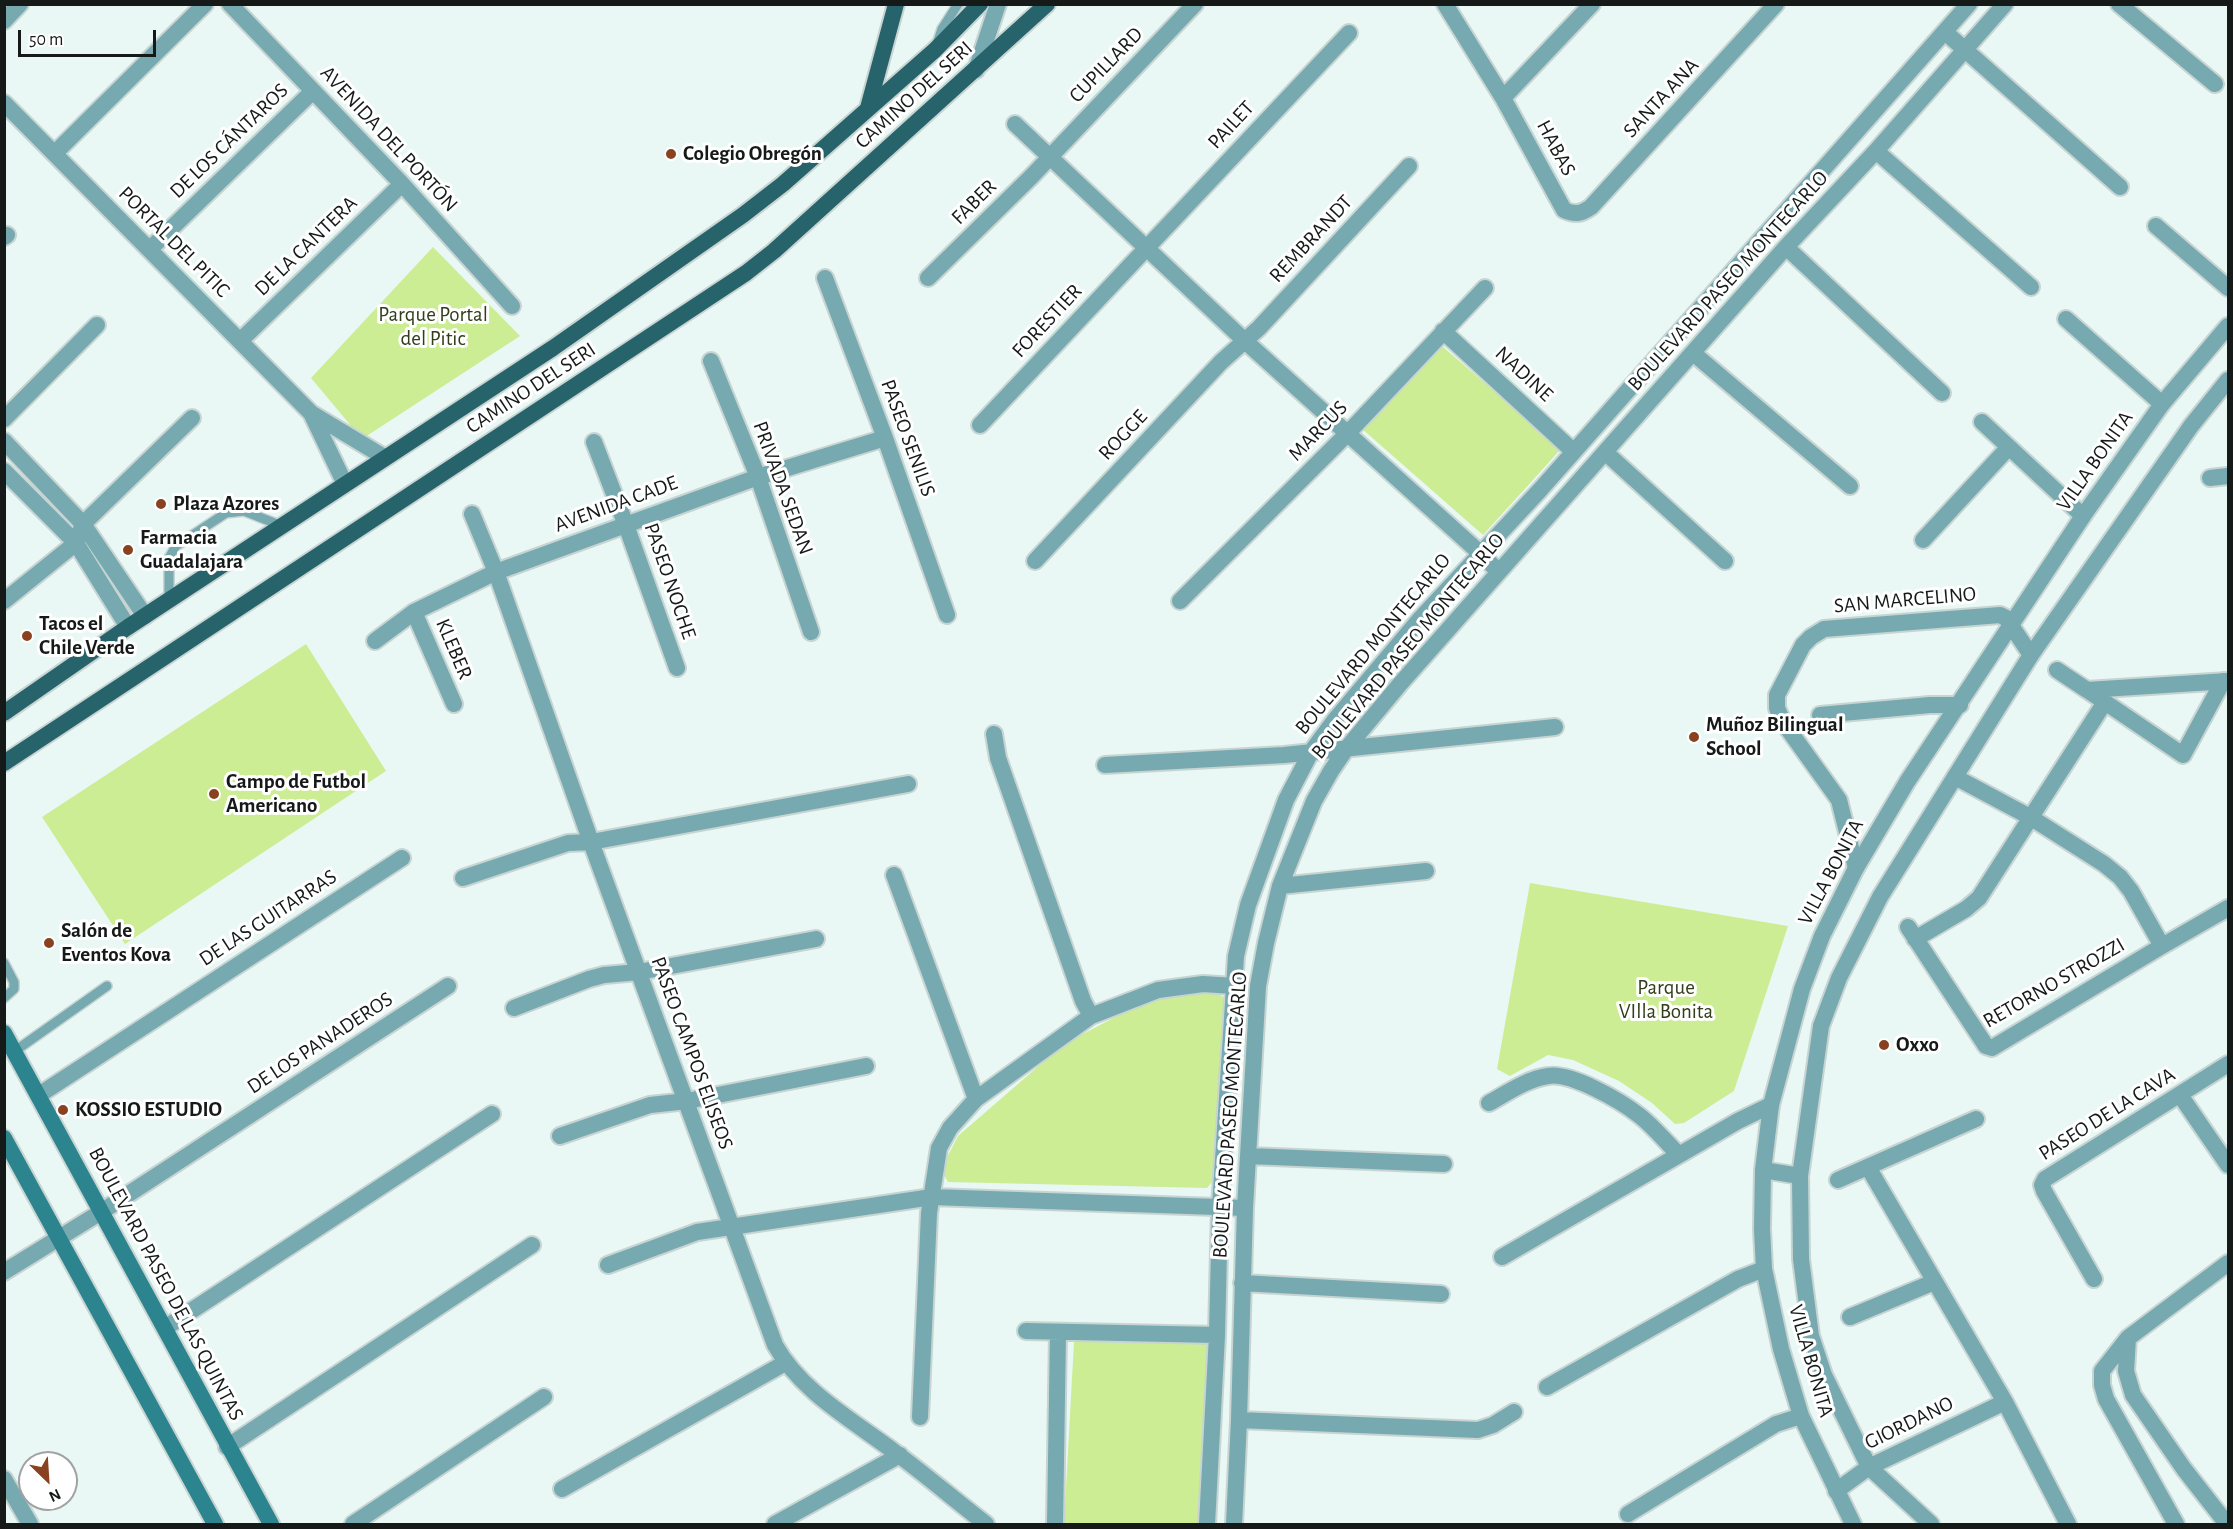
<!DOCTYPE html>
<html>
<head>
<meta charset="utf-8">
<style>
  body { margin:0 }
  #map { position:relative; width:2233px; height:1529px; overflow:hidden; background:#e9f8f5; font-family:"Alegreya Sans",sans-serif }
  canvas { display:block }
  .frame { position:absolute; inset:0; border:6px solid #151a19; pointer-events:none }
  .north { position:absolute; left:18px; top:1451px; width:60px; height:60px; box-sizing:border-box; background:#fff; border:2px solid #a1a3a3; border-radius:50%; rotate:155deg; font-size:16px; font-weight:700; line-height:24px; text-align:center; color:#151a19 }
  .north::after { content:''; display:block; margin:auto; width:21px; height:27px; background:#894220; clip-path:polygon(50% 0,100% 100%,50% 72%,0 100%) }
  .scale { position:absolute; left:18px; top:30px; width:138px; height:27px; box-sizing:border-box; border:3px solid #151a19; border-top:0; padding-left:8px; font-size:18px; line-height:21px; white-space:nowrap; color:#151a19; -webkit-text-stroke:4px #fff; paint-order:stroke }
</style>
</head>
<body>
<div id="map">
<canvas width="2233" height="1529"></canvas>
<div class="frame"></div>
<div class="north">N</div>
<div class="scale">50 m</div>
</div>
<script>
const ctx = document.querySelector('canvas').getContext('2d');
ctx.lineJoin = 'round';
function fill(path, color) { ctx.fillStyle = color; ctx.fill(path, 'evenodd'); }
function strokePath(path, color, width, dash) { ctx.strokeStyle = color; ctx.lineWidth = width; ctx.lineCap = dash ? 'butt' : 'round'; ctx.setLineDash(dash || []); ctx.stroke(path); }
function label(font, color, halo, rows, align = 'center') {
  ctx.font = font + ' "Alegreya Sans",sans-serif'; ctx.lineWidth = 6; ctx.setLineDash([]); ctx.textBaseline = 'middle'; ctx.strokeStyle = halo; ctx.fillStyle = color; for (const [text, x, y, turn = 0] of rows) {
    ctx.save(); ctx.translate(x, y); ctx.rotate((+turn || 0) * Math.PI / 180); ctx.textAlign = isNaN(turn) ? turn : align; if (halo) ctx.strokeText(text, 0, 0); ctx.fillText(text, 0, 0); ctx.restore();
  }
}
fill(new Path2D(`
  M433 247 520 336 362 439 311 378Z
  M1442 346 1561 449 1483 535 1361 428Z
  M306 644 386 771 125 944 42 817Z
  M1530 883 1788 926 1734 1091 1684 1123 1675 1124 1652 1103 1619 1081 1573 1060 1548 1055 1510 1076 1497 1069Z
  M1213 988 1227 1001 1216 1177 1207 1188 948 1182 941 1169 958 1136 1064 1044 1155 996Z
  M1080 1335 1205 1337 1212 1348 1200 1524H1064L1074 1342Z`), '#cced94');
const service = new Path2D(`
  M937 44 942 29 958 4
  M169 601V558L176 546 226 513 244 511 282 526
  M4 963 14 982V989L4 998
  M15 1051 107 986`);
const minor = new Path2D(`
  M230 4 402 184 512 306
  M1445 4 1503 98 1564 210C1575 215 1581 214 1591 207L1776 4
  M2119 4 2215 84
  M4 21 20 4
  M1945 32 2120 187
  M976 70 998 4
  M1503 98 1592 4
  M4 103 311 413 384 457
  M1015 124 1245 341 1480 553 1498 571
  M1876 151 2031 287
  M55 153 205 4
  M2156 226 2228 288
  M4 237 7 235
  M1786 247 1942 393
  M150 249 313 91
  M825 278 885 438 947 615
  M928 278 1031 177 1195 4
  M2066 319 2162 404
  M1443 331 1573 451
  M241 340 402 184
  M1693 353 1850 486
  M711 361 758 477 811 632
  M311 413 345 484
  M4 419 97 325
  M1982 422 2083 516
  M980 425 1349 33
  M4 441 83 524 145 616
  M594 442 626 525 677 668
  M1605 452 1725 561
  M4 471 76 543 128 627
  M2210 478 2228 476
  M472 514 496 572 591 842 775 1345C801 1392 854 1421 896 1453 927 1476 956 1501 986 1524
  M1923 540 2009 447
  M1035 561 1221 362 1259 328 1409 166
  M4 601 76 543 83 524 192 418
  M1180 601 1347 434 1485 288
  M414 612 454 704
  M375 641 414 612 496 572 758 477 885 438
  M2057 670 2087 690 2228 681
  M2087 690 2183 755 2223 681
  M1820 715 1930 705H1960
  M994 734 998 758 1083 1001 1091 1016
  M1105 765 1284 755 1555 727
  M1955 777 2030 817 2104 864 2120 877 2131 891 2162 946
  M1856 868 1839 800 1783 722 1777 708V695L1803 645 1811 637 1824 629 2000 615 2006 618 2031 655
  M894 875 976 1099
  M463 878 568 843 591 842 908 784
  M1280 886 1426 871
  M1908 927 1986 1046 1992 1048 2162 946 2228 908
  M1915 939 1966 909 1979 898 2105 702
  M514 1008 589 979 604 975 639 972 816 939
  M39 1095 402 858
  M2180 1095 2228 1165
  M1489 1103C1507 1093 1527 1079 1548 1076 1571 1072 1621 1101 1640 1116 1654 1127 1666 1142 1679 1155
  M560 1136 650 1105 687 1101 866 1066
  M1249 1156 1444 1164
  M1868 1167 2005 1402 2068 1524
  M1838 1180 1976 1119
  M1502 1257 1738 1121 1771 1105
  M608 1265 697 1232 932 1197 1245 1208
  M4 1272 101 1212 448 986
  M2094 1279 2044 1191 2042 1185 2045 1179 2228 1064
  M1242 1283 1441 1294
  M1850 1317 1934 1282
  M165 1328 492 1114
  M1026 1331 1217 1335
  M2128 1338 2126 1371 2133 1395 2184 1469 2227 1524
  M1547 1387 1738 1279 1764 1269
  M920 1417 929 1213 939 1148 950 1128 976 1099 1091 1016 1158 990 1203 984 1234 986
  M1239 1420 1478 1430 1493 1425 1514 1412
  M227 1447 532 1245
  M4 1479 30 1524
  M562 1489 785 1363
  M1836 1491 1869 1467 2005 1402
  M1628 1514 1776 1424 1801 1416
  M353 1524 544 1397
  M775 1524 900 1455
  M1055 1524 1058 1332
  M1207 1524 1217 1335 1220 1207 1236 956 1248 905 1286 800 1311 752 1334 721 1420 619 1540 490 1969 4
  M1234 1524 1239 1420 1245 1208 1258 986 1266 943 1280 886 1314 801 1331 771 1346 749 1400 684 1786 247 1876 151 2005 4
  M2176 1524 2106 1399 2102 1385V1371L2128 1338 2228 1263`);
const tertiary = new Path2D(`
  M1763 1170 1800 1176
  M1853 1524 1801 1416 1781 1349 1764 1269 1762 1229 1763 1170 1771 1105 1802 989 1822 936 1856 868 1907 782 2083 516 2162 404 2228 326
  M1931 1524 1869 1467 1824 1375 1811 1336 1801 1259 1800 1176 1821 1026 1839 978 1880 897 2031 655 2191 426 2228 380`);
const secondary = new Path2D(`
  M4 1033 271 1524
  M4 1138 215 1524`);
const primary = new Path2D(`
  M868 108 896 4
  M4 713 128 627 553 348 743 215 783 184 935 50 980 4
  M4 763 746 273 774 251 1047 4`);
strokePath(service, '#c7d4d2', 12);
strokePath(minor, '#c7d4d2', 20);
strokePath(tertiary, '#c7d4d2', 20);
strokePath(secondary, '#c7d4d2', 20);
strokePath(primary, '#c7d4d2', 20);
strokePath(service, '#76a9b0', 9);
strokePath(minor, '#76a9b0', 16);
strokePath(tertiary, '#76a9b0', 16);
strokePath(secondary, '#2b848e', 16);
strokePath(primary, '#27636b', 16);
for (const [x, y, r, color] of [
  [671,154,6,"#894220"],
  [161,504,6,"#894220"],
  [128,550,6,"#894220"],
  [27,636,6,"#894220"],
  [1694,737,6,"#894220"],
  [214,794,6,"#894220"],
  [49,943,6,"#894220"],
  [1884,1045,6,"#894220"],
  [63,1110,6,"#894220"]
]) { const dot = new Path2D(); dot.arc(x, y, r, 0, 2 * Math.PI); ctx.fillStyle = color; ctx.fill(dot); strokePath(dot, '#fff', 2); }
label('21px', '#151a19', '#fff', [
  ["CUPILLARD",1106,65,-46],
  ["CAMINO DEL SERI",914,95,-42],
  ["SANTA ANA",1661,98,-47],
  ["PAILET",1231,125,-47],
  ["AVENIDA DEL PORTÓN",389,139,47],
  ["DE LOS CÁNTAROS",229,141,-44],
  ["HABAS",1556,148,62],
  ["FABER",974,202,-45],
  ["REMBRANDT",1311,239,-47],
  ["PORTAL DEL PITIC",174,242,45],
  ["DE LA CANTERA",306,246,-44],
  ["BOULEVARD PASEO MONTECARLO",1728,281,-48],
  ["FORESTIER",1047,321,-47],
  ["NADINE",1524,374,43],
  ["CAMINO DEL SERI",531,388,-33],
  ["MARCUS",1318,431,-46],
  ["ROGGE",1123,435,-47],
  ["PASEO SENILIS",908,438,70],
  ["VILLA BONITA",2095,461,-55],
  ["PRIVADA SEDAN",783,488,70],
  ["AVENIDA CADE",616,504,-20],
  ["PASEO NOCHE",670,581,71],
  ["SAN MARCELINO",1905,600,-5],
  ["BOULEVARD MONTECARLO",1373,644,-50],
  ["BOULEVARD PASEO MONTECARLO",1408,646,-50],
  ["KLEBER",454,649,67],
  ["VILLA BONITA",1831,872,-62],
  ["DE LAS GUITARRAS",268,918,-33],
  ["RETORNO STROZZI",2054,983,-30],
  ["DE LOS PANADEROS",320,1043,-33],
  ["PASEO CAMPOS ELISEOS",692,1053,70],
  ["PASEO DE LA CAVA",2107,1114,-32],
  ["BOULEVARD PASEO MONTECARLO",1230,1115,-86],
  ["BOULEVARD PASEO DE LAS QUINTAS",166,1284,62],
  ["VILLA BONITA",1811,1361,74],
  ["GIORDANO",1909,1423,-26]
]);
label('bold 21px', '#151a19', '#fff', [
  ["Colegio Obregón",683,154],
  ["Plaza Azores",173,504],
  ["Farmacia",140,538],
  ["Guadalajara",140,562],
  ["Tacos el",39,624],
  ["Chile Verde",39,648],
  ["Muñoz Bilingual",1706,725],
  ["School",1706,749],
  ["Campo de Futbol",226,782],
  ["Americano",226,806],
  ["Salón de",61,931],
  ["Eventos Kova",61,955],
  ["Oxxo",1896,1045],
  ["KOSSIO ESTUDIO",75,1110]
], 'left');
label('21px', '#313e19', '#fff', [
  ["Parque Portal",433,315],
  ["del Pitic",433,339],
  ["Parque",1666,988],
  ["VIlla Bonita",1666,1012]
]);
</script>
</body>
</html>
